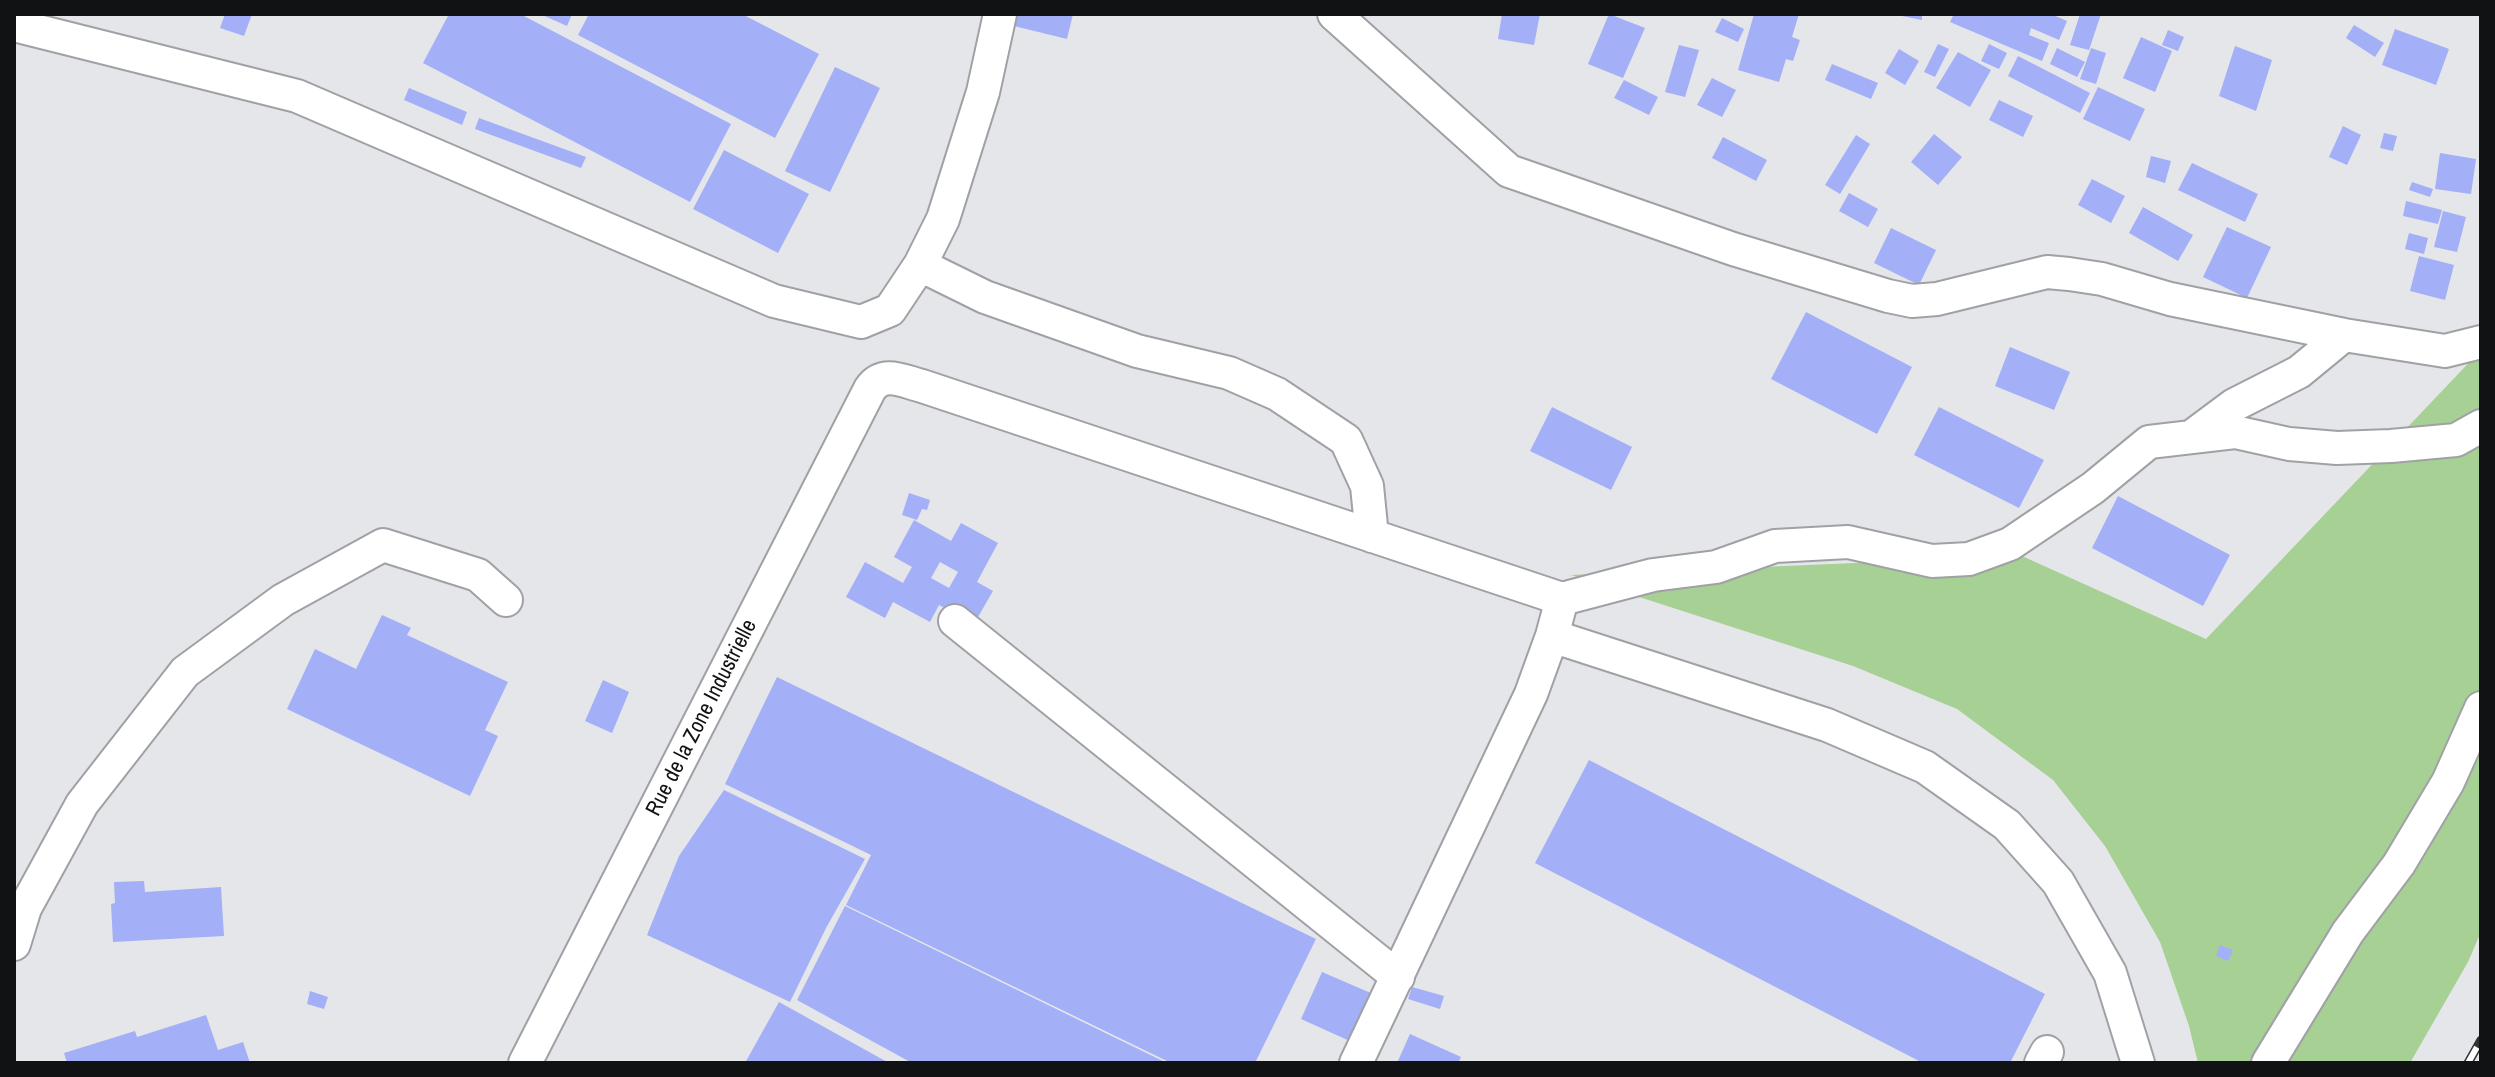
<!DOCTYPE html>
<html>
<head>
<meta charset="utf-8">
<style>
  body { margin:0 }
  #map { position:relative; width:2495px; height:1077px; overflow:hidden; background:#e5e6ea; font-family:"Archivo Narrow",sans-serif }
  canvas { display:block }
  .frame { position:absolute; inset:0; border:16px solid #111213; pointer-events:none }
</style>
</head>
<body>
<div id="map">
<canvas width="2495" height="1077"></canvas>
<div class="frame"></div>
</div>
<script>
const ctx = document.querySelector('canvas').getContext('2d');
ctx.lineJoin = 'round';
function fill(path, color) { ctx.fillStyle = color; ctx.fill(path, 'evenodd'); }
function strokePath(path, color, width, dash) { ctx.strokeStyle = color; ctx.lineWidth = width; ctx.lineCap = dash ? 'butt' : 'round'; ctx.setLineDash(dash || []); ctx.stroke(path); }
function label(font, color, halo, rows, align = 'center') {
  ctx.font = font + ' "Archivo Narrow",sans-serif'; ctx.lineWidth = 7; ctx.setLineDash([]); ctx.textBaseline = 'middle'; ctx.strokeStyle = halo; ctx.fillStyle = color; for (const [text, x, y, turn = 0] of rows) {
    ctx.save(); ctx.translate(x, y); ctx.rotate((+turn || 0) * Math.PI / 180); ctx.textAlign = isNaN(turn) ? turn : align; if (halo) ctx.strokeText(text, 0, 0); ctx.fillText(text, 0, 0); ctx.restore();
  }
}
fill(new Path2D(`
  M2481 350V932L2468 962 2410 1063H2198L2189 1026 2160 942 2105 846 2053 780 1957 709 1853 666 1571 575 2022 556 2206 639Z`), '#a7d094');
fill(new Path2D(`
  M225 14H252L244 36 220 28Z
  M449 14H520L731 124 690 202 423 63Z
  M540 14H572L567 26Z
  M589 14H742L819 54 775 138 578 35Z
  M1017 14H1073L1067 39 1014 26Z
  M1502 14H1540L1534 45 1498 39Z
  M1609 14 1645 28 1623 78 1588 64Z
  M1754 14H1799L1792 37 1800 40 1793 61 1786 59 1779 82 1738 70Z
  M1892 14H1922V20Z
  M1954 14H2051L2067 21 2059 40 2031 28 2029 35 2049 43 2042 61 1950 22Z
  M2080 14H2101L2089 50 2070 45Z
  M1722 18 1744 29 1738 42 1715 32Z
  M2354 25 2384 43 2375 57 2346 38Z
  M2395 29 2449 49 2436 85 2382 65Z
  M2168 30 2184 37 2178 51 2162 45Z
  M2141 37 2172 51 2155 92 2123 78Z
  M1938 44 1949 49 1935 77 1924 72Z
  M1989 44 2007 53 1999 69 1981 61Z
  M1679 45 1699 50 1685 97 1665 92Z
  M2235 46 2272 60 2256 111 2219 96Z
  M2057 48 2085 62 2077 77 2050 64Z
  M2091 48 2106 53 2096 84 2080 79Z
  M1899 49 1919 61 1905 85 1885 73Z
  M1958 52 1991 70 1970 107 1936 88Z
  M2018 56 2090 93 2080 113 2008 76Z
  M1832 64 1878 83 1871 99 1825 80Z
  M835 67 880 88 830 192 785 171Z
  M1712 78 1736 90 1722 117 1697 105Z
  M1624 80 1658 97 1649 115 1614 98Z
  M2098 87 2145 109 2130 141 2083 119Z
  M409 88 467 112 462 125 404 100Z
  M1999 100 2033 116 2023 137 1989 120Z
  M479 118 586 157 581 168 475 129Z
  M2343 126 2361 135 2347 165 2329 157Z
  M2384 133 2397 136 2393 151 2380 148Z
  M1934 134 1962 157 1938 185 1911 162Z
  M1856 135 1870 144 1840 194 1825 185Z
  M1723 137 1767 160 1756 181 1712 158Z
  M724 150 809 194 778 253 693 209Z
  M2440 153 2476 159 2471 194 2435 189Z
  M2151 156 2171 161 2165 183 2146 177Z
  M2192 163 2258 194 2245 222 2178 190Z
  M2092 179 2125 196 2111 223 2078 205Z
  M2412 182 2433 189 2430 197 2409 190Z
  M1849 193 1878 209 1868 227 1839 211Z
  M2406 201 2442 210 2438 224 2403 216Z
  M2143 207 2193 235 2178 261 2129 233Z
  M2443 211 2466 217 2457 252 2434 247Z
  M2227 227 2271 247 2247 298 2203 277Z
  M1891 228 1936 250 1919 285 1874 263Z
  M2409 233 2428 238 2424 254 2405 249Z
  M2419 256 2454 265 2445 300 2410 291Z
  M1806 312 1912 367 1877 434 1771 379Z
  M2010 347 2070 372 2054 410 1995 386Z
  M1552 407 1632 447 1611 490 1530 451Z
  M1939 407 2044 460 2019 508 1914 455Z
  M909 493 930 500 927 510 922 509 917 520 902 515Z
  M2118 496 2230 555 2203 606 2092 548Z
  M914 520 951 541 961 523 998 543 977 582 993 591 974 624 939 605 930 622 893 602 885 618 846 597 865 562 903 583 912 567 894 557ZM940 562 958 572 949 588 931 578Z
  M382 615 411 628 407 635 508 682 485 730 498 736 470 796 287 709 315 649 356 669Z
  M777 677 1316 939 1255 1063H1171L846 905 871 855 725 784Z
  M603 680 629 692 612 733 585 721Z
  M1589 760 2045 994 2010 1063H1923L1535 863Z
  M724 790 865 859 826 928 790 1002 647 935 679 856Z
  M144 881 145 892 221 887 224 936 113 942 111 904 115 903 114 882Z
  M845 906 1167 1063H912L797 1000Z
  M2220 945 2233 950 2228 961 2216 956Z
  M1322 972 1373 994 1352 1042 1301 1019Z
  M1412 987 1444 996 1440 1009 1408 999Z
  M310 991 328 997 324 1009 307 1004Z
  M779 1002 889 1063H745Z
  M206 1015 218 1050 243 1042 250 1063H67L64 1053 135 1031 137 1037Z
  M1410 1034 1461 1057 1458 1063H1397Z`), '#a3aff6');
const minor = new Path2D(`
  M1334 14 1509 171 1733 249 1888 296 1912 301 1937 299 2047 272 2069 274 2102 279 2170 299 2344 335 2445 351 2481 342
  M14 25 297 96 774 301 861 322 890 310 920 265 943 219 983 92 1000 14
  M920 265 985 297 1137 351 1229 373 1277 394 1346 440 1367 486 1372 536
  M2191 437 2234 405 2299 372 2344 335
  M1562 599 1552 636 1827 725 1925 767 2007 825 2058 882 2110 973 2138 1063
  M955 621 1398 977
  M14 944 25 908 82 804 185 672 283 600 383 545 478 575 506 600
  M525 1063 870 389C883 370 903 381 922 386L1562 599 1653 575 1716 567 1775 546 1848 542 1932 561 1969 559 2010 544 2093 488 2149 442 2235 432 2289 444 2337 448 2391 446 2456 440 2481 426
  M1356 1063 1531 694 1552 636
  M2041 1063 2047 1052
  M2268 1063 2348 932 2399 864 2448 782 2481 708`);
strokePath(minor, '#a0a1a5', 36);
strokePath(minor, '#fff', 32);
const rail = new Path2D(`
  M2468 1063 2481 1040`);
strokePath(rail, '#323334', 9);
strokePath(rail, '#fff', 6, [18]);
label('22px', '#111213', '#fff', [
  ["Rue de la Zone Industrielle",702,718,-63]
]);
</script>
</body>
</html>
